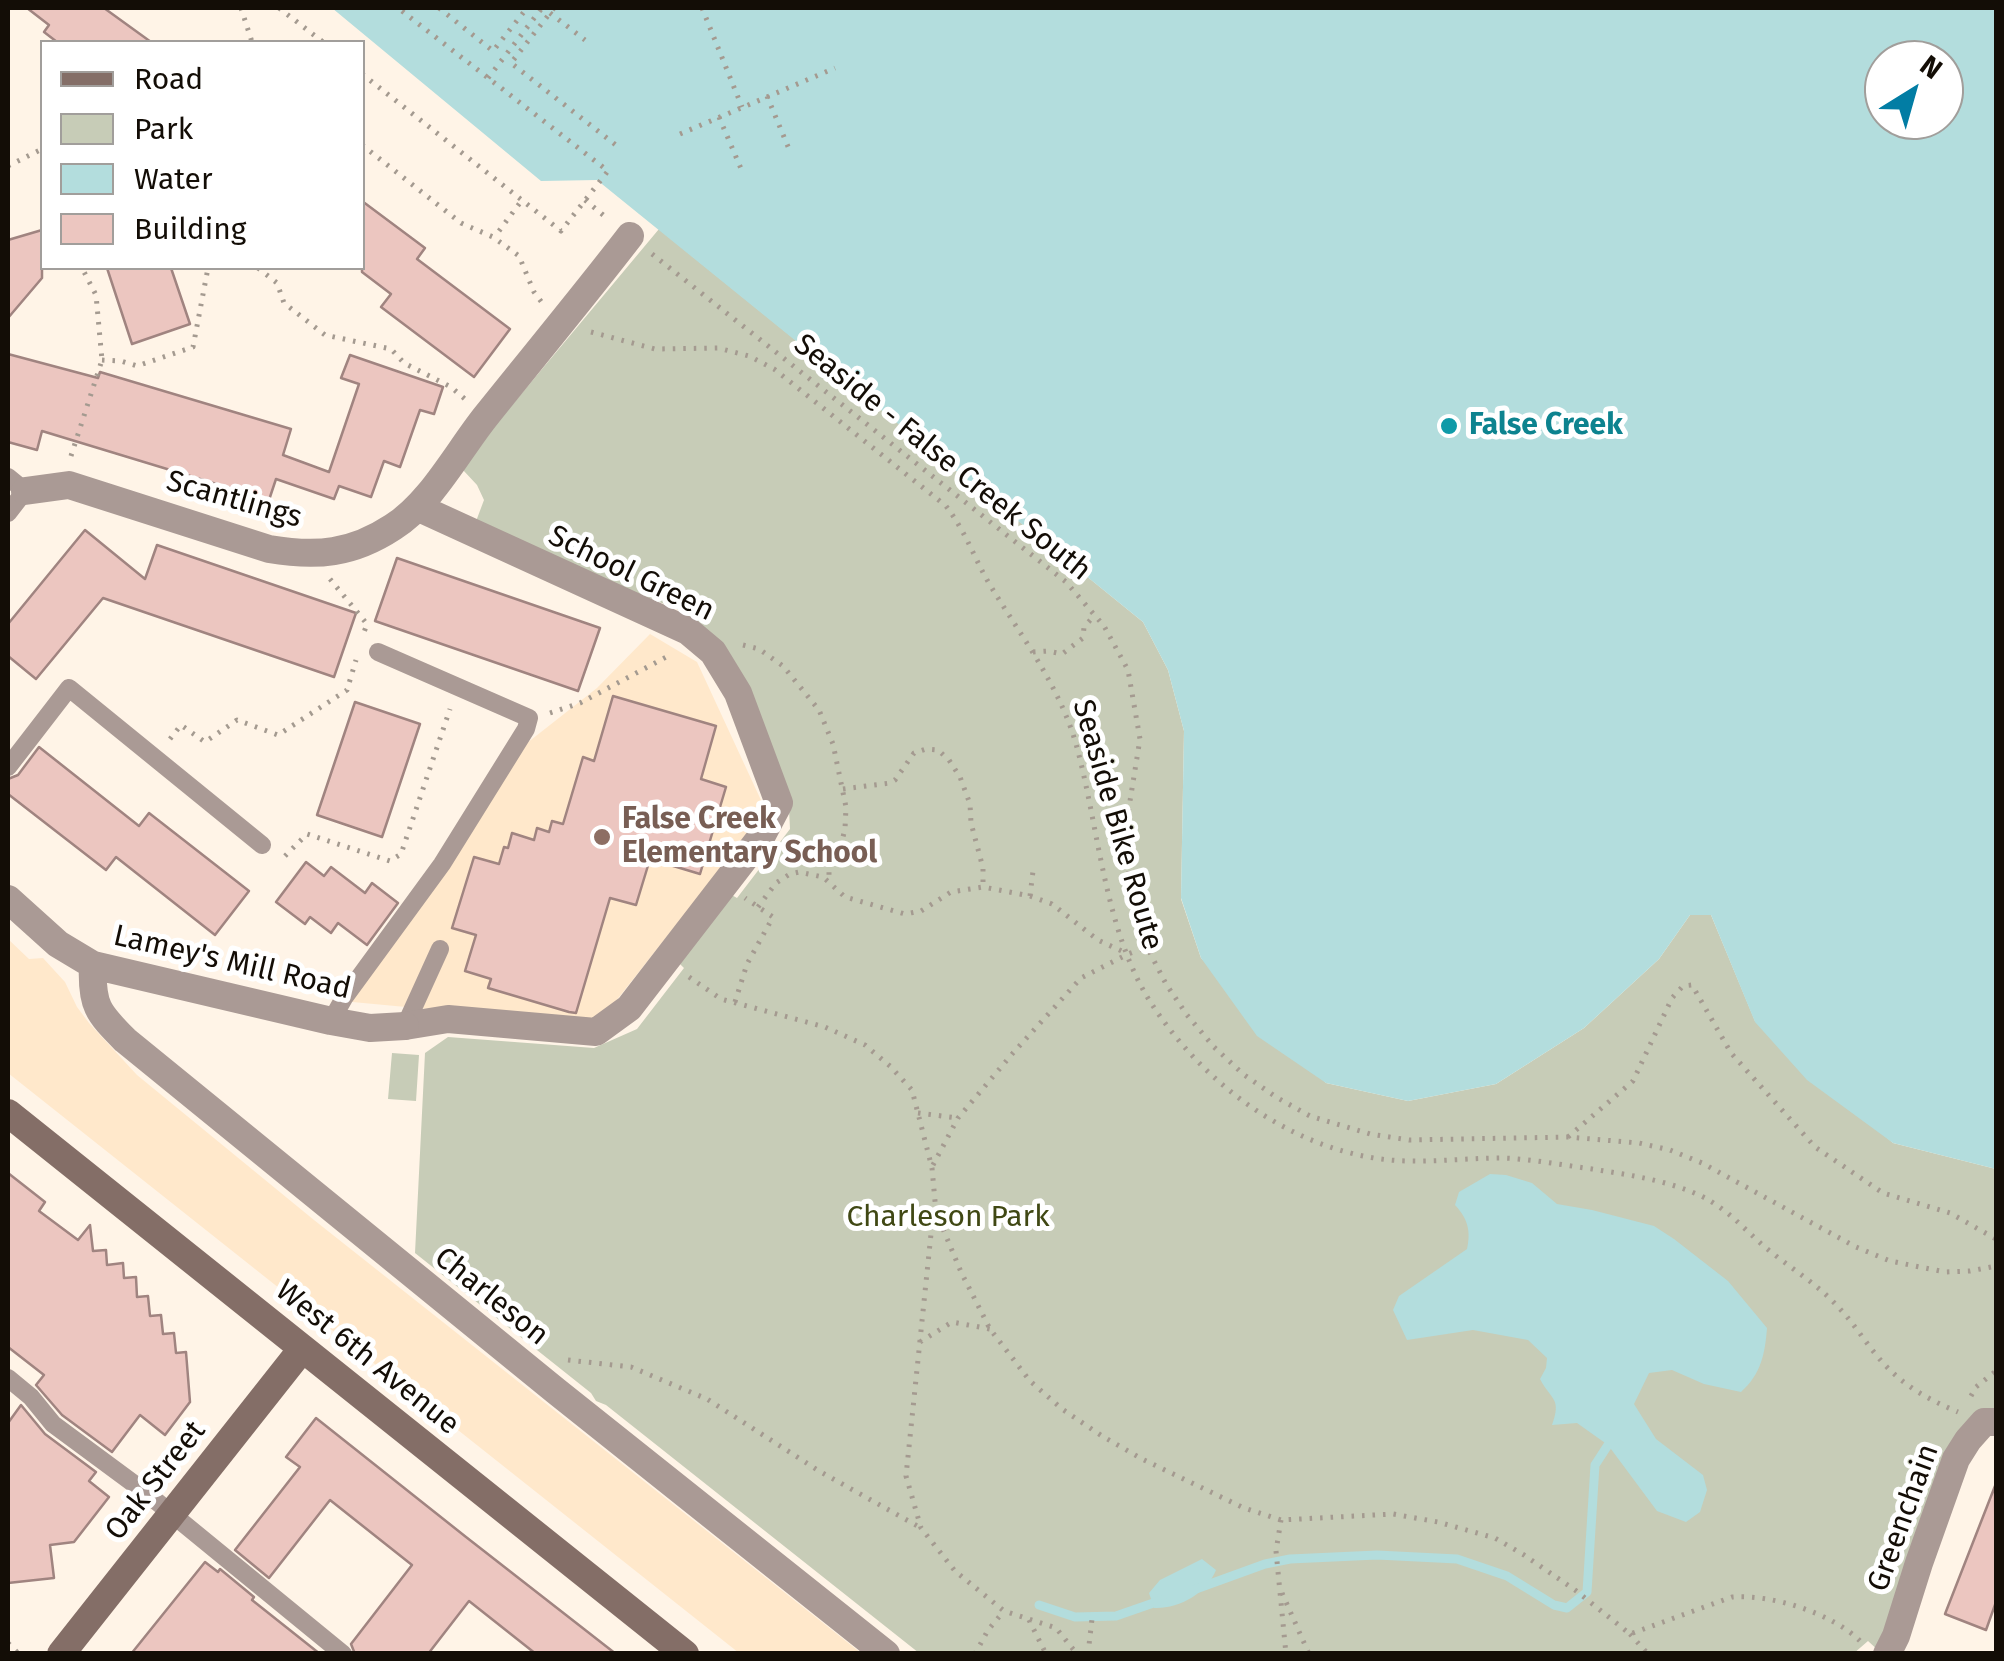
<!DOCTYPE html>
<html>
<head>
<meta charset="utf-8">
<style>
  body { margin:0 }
  #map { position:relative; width:2004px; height:1661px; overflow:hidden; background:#fff4e7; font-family:"Fira Sans",sans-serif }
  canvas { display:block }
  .frame { position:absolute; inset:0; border:10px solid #130d06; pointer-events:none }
  .legend { position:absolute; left:40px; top:40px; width:325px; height:230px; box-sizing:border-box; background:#fff; border:2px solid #a19e9b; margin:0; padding:12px 18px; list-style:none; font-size:30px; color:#130d06 }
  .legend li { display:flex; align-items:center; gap:20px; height:50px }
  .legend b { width:50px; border:2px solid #a19e9b }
  .north { position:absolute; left:1864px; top:40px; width:100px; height:100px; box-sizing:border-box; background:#fff; border:2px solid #a19e9b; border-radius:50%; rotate:37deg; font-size:28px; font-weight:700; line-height:40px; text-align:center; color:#130d06 }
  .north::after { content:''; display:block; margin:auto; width:35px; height:45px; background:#027da4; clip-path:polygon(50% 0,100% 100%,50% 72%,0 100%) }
</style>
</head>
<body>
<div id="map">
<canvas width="2004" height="1661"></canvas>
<div class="frame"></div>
<ul class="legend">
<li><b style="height:12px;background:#846e67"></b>Road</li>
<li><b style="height:28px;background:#c7ccb7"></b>Park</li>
<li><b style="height:28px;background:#b3dddd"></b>Water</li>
<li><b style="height:28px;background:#ecc6c0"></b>Building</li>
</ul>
<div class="north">N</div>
</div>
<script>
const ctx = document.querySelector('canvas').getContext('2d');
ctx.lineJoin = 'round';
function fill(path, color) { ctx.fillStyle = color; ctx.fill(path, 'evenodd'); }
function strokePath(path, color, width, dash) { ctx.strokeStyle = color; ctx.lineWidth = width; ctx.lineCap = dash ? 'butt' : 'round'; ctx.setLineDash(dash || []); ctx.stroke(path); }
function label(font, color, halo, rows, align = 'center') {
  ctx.font = font + ' "Fira Sans",sans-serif'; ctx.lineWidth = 10; ctx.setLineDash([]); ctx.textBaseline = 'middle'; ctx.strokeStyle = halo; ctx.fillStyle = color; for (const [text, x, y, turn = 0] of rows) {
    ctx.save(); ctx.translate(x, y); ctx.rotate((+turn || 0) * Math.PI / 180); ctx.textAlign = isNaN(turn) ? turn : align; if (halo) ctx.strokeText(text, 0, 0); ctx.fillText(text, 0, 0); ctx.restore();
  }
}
fill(new Path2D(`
  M650 634 697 662 766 811 597 1025 342 1001 508 758 597 688Z
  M8 939 29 959 43 958 65 982 77 1007 89 1023 137 1075 314 1220 861 1653H739L8 1073Z`), '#ffe8cb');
fill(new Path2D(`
  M659 229 1143 622 1168 670 1184 731 1181 899 1201 958 1326 1083 1408 1101 1496 1084 1584 1028 1659 959 1690 915H1711L1755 1021 1893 1143 1996 1169V1412L1980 1415 1881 1653 1868 1641 1853 1654 919 1653 606 1405 596 1401 591 1393 415 1253 425 1053 448 1037 594 1048 637 1029 684 968 679 963 730 894 737 898 790 829 789 809 707 633 682 611 525 549 475 524 484 500 477 485 463 470 497 423Z
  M392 1053 419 1055 416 1101 388 1099Z`), '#c7ccb7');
fill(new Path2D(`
  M332 8H1996V1169L1893 1143 1807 1080 1755 1022 1711 915H1690L1659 959 1584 1028 1496 1084 1408 1101 1326 1083 1257 1036 1201 958 1181 898 1184 731 1168 670 1143 622 597 180 541 181ZM1884 60H1944V120H1884Z
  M1490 1174 1506 1175 1532 1183 1557 1204 1592 1210 1654 1226 1674 1239 1728 1281 1767 1328C1765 1354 1761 1374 1741 1392L1704 1384 1672 1370 1649 1373 1634 1404 1656 1439 1703 1475 1707 1490 1700 1512 1686 1522 1657 1511 1608 1445 1577 1423 1552 1425C1562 1398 1551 1400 1540 1379L1546 1368 1547 1358 1528 1340 1473 1330 1407 1340 1393 1310 1399 1296 1467 1249C1471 1231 1468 1219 1455 1205L1459 1192Z
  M1202 1559 1216 1570C1207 1593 1179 1609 1154 1608L1149 1593 1160 1580Z`), '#b3dddd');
strokePath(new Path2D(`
  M1196 1589 1265 1564 1290 1559 1377 1555 1457 1559 1507 1576 1554 1605 1567 1608 1587 1592 1595 1465 1608 1445
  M1039 1605 1075 1617 1116 1616 1162 1600`), '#b3dddd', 9);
const building = new Path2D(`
  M27 8H104L151 42H57L44 32 49 25Z
  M362 201 425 248 417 259 510 329 474 377 381 307 391 294 362 272Z
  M42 230V278L8 318V240Z
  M107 268H171L190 324 132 344Z
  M8 354 98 378 100 372 291 429 283 455 329 472 359 384 341 378 350 355 443 387 434 414 420 410 400 467 384 461 371 497 339 486 334 499 276 479 269 500 42 431 37 450 8 442Z
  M85 530 145 579 157 545 356 613 334 677 103 598 36 679 8 656V624Z
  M397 558 600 628 578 691 375 621Z
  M613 696 716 726 701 779 726 787 700 874 650 859 636 905 610 898 576 1013 569 1012 488 988 491 979 465 971 476 935 452 928 474 857 499 864 504 847 508 848 512 833 534 840 537 828 549 832 552 821 563 824 583 757 594 761Z
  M355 702 420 724 382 837 317 815Z
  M39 747 139 826 149 813 249 891 215 935 116 857 106 870 8 794V779L18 775Z
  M306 862 324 876 331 867 365 893 372 883 398 903 367 945 338 923 331 933 310 917 305 924 276 902Z
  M8 1173 45 1202 39 1211 78 1240 90 1225 93 1251 106 1250 107 1265 123 1263 124 1278 136 1277 137 1297 148 1296 150 1316 161 1315 163 1334 174 1333 176 1353 186 1352 190 1402 165 1435 140 1415 112 1452 62 1415 36 1385 44 1375 8 1347Z
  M21 1405 45 1434 96 1472 89 1481 109 1497 74 1542 50 1545 54 1578 8 1583V1423Z
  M316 1418 466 1537 616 1654H536L469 1601 428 1654H355L351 1644 412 1565 330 1500 269 1578 235 1550 300 1467 286 1457Z
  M1995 1486 1996 1602 1986 1630 1945 1614Z
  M205 1562 218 1572 220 1569 254 1597 252 1600 320 1654H131Z`);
fill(building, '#ecc6c0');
strokePath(building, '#a08480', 2.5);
strokePath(new Path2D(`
  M241 8 252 42
  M279 8 323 42
  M439 8 493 51 527 8
  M554 8 511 63 621 149
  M702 8 742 107
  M550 13 585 40
  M362 74 561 231 608 171 398 8
  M488 78 542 8
  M767 96 789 149
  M719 117 742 171
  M680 134 835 68
  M362 145 461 223 493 237 519 256 534 292 543 304
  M8 166 42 149
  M585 200 608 219
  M499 231 522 200
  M652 254 1066 582 1104 626 1128 670 1140 739 1125 832 1132 901 1147 947 1166 984 1187 1015 1214 1047 1243 1074 1276 1097 1310 1116 1370 1134 1409 1140 1568 1137 1639 1143 1670 1150 1702 1163 1856 1247 1890 1261 1945 1272 1970 1271 1996 1266
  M258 268 277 283 284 303 325 335 391 349 404 363 451 387 466 400
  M591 332 655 349 718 348 749 356 774 369 946 506C966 532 974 558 990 585 1021 636 1059 685 1076 744 1099 827 1104 930 1151 1003 1201 1080 1282 1143 1374 1158 1417 1165 1459 1158 1502 1158 1532 1159 1562 1165 1592 1169 1629 1175 1667 1180 1701 1196 1730 1210 1747 1233 1771 1252 1795 1271 1821 1287 1841 1310 1855 1325 1865 1342 1878 1357 1900 1384 1927 1399 1958 1412
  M102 360 121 361 137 366 193 347 208 268
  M71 456 102 360 96 295 82 268
  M330 579 367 624 363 635
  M743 645 759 649 783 666 819 710 833 744 846 807 845 829 841 845 829 865V881
  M1033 652 1048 651 1062 654 1083 638 1084 627 1094 616
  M550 713 580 703 670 655
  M170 739 181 725 205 742 237 720 278 735 347 690 356 660
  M843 789 890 783 895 780 914 753 926 749 938 750 949 760 960 777 970 804 971 823 983 868V887
  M785 851 799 859 829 865
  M285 856 307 834 390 861 401 854 450 709
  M1030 896 1033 871
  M758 907 776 883 790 874 799 872 823 877 845 897 905 914 921 911 951 892 983 887 1030 896 1052 904 1098 940 1128 954
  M689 977 721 999 825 1027 865 1045 890 1066 912 1090 932 1168 936 1212 961 1272 990 1329 1030 1381 1062 1409 1102 1436 1142 1459 1244 1508 1281 1520 1393 1514 1438 1522 1495 1538 1524 1555 1575 1590 1630 1634 1732 1597C1771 1594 1832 1613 1860 1641
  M735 1002 747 964 773 917 745 898
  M918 1113 958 1118
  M1568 1137 1633 1081 1672 998 1683 986 1692 985 1731 1053 1815 1147 1883 1193 1950 1213 1996 1239
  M933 1165 958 1118 1013 1053 1081 978 1128 954 1147 947
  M935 1215 931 1234 906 1476 921 1528 955 1571 1004 1611 1056 1628 1077 1654
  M920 1342 952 1322 990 1329
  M568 1360 631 1367 707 1399 819 1471 921 1528
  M1971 1396 1976 1387 1996 1371
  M1281 1520 1276 1551 1286 1654
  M1282 1593 1309 1654
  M1029 1620 1046 1654
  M1630 1634 1648 1654
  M8 1643 19 1654
  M975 1654 988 1630 1004 1611
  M1088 1654 1092 1619`), '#a49a90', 5, [2.5, 8]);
strokePath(new Path2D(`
  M8 477 25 491 8 513
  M8 767 69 688 262 845
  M331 1021 344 998 442 864 526 729 529 718 378 652
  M405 1026 440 949
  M8 1378 31 1397 53 1424 145 1492 343 1654`), '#aa9a95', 18);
strokePath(new Path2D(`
  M25 491 69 485 269 549C317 557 352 554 393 527 431 503 458 451 486 416 534 356 583 297 630 236
  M405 1026 448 1019 596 1032 629 1008 761 837 779 803 738 693 713 652 688 631 417 507
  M1887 1654 1896 1636 1919 1563 1956 1459 1968 1440 1984 1422H1996`), '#aa9a95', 28);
strokePath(new Path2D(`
  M8 899 58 944 93 965 331 1021 370 1028 405 1026
  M93 965C91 1005 98 1013 125 1040L556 1391 886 1654`), '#aa9a95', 28);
strokePath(new Path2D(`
  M8 1113 685 1654
  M61 1654 302 1349`), '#846e67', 28);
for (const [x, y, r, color] of [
  [1449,426,10,"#0f9aa8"],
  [602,837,10,"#8d6e63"]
]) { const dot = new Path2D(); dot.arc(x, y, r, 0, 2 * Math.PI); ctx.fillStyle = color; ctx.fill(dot); strokePath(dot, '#fff', 4); }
label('bold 30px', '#0d838f', '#fff', [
  ["False Creek",1469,426]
], 'left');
label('30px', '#130d06', '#fff', [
  ["Seaside - False Creek South",942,458,39],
  ["Scantlings",234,500,16],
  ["School Green",631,574,26],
  ["Seaside Bike Route",1117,825,74],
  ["Lamey's Mill Road",232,963,13],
  ["Charleson",491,1297,39],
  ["West 6th Avenue",367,1358,39],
  ["Oak Street",156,1481,-52],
  ["Greenchain",1904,1518,-70]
]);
label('bold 30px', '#785e54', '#fff', [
  ["False Creek",622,820],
  ["Elementary School",622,854]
], 'left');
label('30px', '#404814', '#fff', [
  ["Charleson Park",948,1218]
]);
</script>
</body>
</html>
